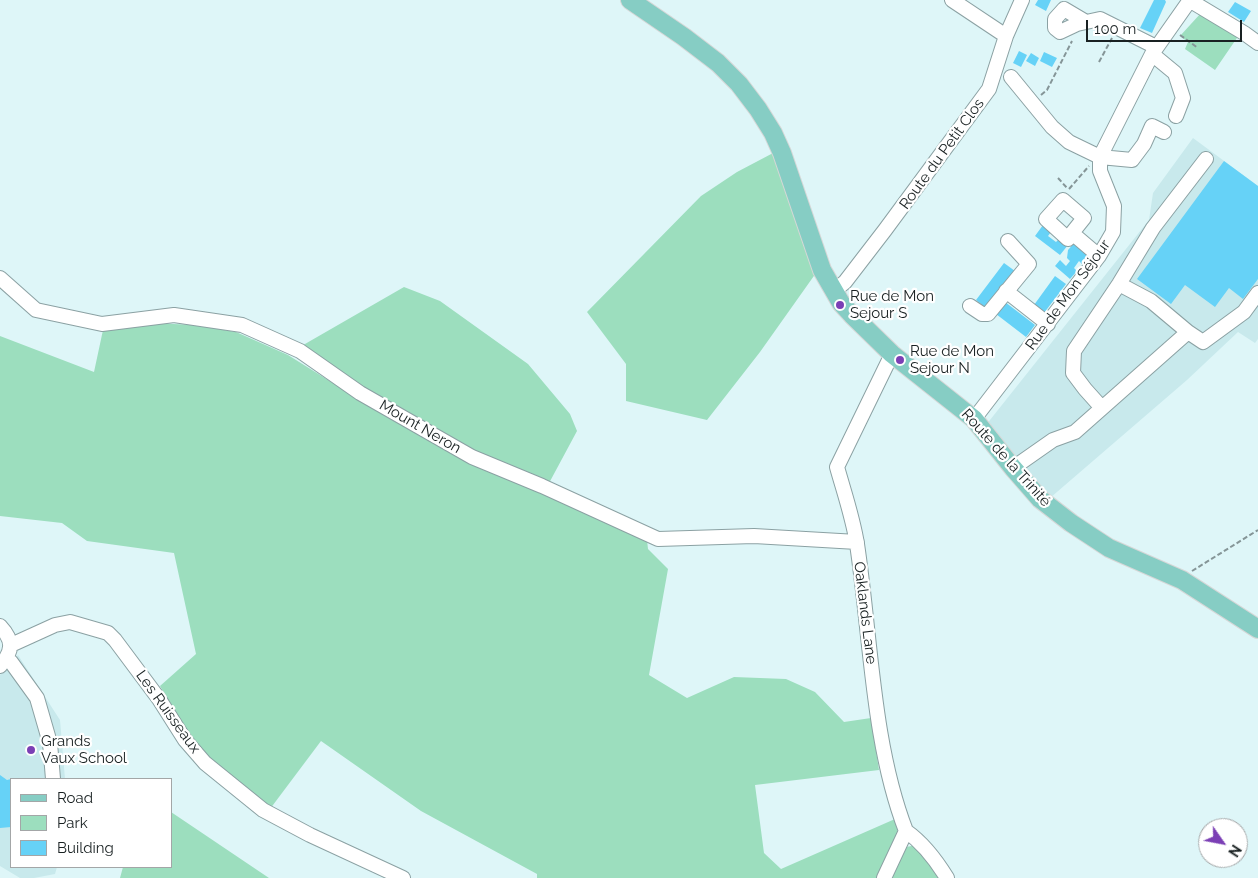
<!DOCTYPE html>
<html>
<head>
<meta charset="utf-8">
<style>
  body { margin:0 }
  #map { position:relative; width:1258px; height:878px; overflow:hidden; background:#def6f8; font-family:Raleway,sans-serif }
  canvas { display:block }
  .legend { position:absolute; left:10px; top:778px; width:162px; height:90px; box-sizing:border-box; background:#fff; border:1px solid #a3a6a7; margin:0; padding:6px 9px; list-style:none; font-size:15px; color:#192122 }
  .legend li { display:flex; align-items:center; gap:10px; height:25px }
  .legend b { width:25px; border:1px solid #a3a6a7 }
  .north { position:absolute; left:1198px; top:818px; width:50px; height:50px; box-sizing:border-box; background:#fff; border:1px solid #a3a6a7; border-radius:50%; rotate:123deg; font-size:14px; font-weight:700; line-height:20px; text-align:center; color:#192122 }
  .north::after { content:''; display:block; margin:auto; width:18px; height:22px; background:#7b3fb5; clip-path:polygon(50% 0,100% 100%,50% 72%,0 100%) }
  .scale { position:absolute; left:1086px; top:20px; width:156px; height:22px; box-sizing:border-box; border:2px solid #192122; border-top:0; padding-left:6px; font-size:15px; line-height:18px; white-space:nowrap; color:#192122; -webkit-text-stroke:4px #fff; paint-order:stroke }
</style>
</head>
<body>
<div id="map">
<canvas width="1258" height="878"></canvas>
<ul class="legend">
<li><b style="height:6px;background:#86cdc4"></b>Road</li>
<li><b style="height:14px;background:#9cdebe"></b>Park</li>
<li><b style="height:14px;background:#66d2f7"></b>Building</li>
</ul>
<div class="north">N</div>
<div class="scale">100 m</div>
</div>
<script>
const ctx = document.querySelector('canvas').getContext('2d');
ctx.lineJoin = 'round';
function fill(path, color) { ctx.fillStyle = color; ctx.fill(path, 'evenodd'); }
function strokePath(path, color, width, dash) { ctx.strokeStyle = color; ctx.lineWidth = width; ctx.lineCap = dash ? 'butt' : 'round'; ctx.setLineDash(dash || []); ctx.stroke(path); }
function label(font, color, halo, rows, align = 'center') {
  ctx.font = font + ' Raleway,sans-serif'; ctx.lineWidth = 4.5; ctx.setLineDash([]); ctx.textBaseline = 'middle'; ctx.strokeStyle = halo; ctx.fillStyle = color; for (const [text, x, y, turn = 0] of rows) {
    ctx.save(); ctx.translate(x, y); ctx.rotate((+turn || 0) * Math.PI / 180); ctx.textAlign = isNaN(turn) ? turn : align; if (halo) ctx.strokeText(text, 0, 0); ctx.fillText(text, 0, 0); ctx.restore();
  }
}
fill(new Path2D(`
  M1193 138 1258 186V339L1255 343 1238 332 1187 380 1050 498 986 425 1149 220 1153 193Z
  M18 655 60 720 65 779H11V867H57L55 874 34 878H20L0 866V675Z`), '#c8e9ec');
fill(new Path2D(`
  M1201 13 1239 35 1215 70 1185 49 1188 42 1180 36Z
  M775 152 816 273 760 352 707 420 626 401V364L587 312 701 196 737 172Z
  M404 287 440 301 528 364 570 414 577 431 548 485 472 455 298 348Z
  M152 323 195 325 236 332 288 355 392 420 472 463 647 540 648 549 668 569 649 675 687 698 734 677 786 679 815 692 844 722 871 718 879 770 755 785 764 853 781 869 895 819 898 834 878 878H537V874L421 811 321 741 270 809 204 754 184 728 160 686 196 654 174 553 87 541 62 523 0 516V336L94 372 103 330Z
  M171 812 269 878H120L123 867H171Z
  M917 845 943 878H891L906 847Z`), '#9cdebe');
fill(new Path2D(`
  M1038 0H1051L1046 11 1035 5Z
  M1154 0H1165L1166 2 1152 33 1140 28Z
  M1235 2 1251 11 1244 22 1228 12Z
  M1019 51 1027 55 1021 67 1013 63Z
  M1044 52 1057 58 1052 67 1040 61Z
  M1031 53 1039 58 1035 66 1026 61Z
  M1224 161 1258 186V279L1243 299 1229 288 1215 307 1185 285 1171 304 1137 279Z
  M1043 225 1051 232 1048 236 1056 242 1060 238 1068 245 1060 255 1035 236Z
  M1075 242 1090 254 1082 264 1079 261 1074 268 1077 271 1070 279 1055 266 1060 260 1066 266 1070 261 1067 258 1068 250Z
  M1004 263 1015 271 987 309 976 300Z
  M1055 276 1066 284 1044 313 1034 305Z
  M1005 302 1035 325 1026 337 996 314Z
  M0 775 7 780 11 779V827L0 828Z`), '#66d2f7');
const minor = new Path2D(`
  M952 0 1006 36
  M1189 0 1244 33 1258 43
  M1086 22 1064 9 1055 19V28L1060 32 1077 24 1100 19 1156 47
  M1152 54 1175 73 1183 98 1176 116
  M1011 77 1052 127 1069 142 1100 157 1132 160 1144 144 1152 126 1164 132
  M1072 233 1084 218 1063 200 1046 219 1068 239 1072 233 1099 256
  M0 278 36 310 102 324 174 315 242 325 300 351 360 393 472 457 542 486 658 539 754 536 857 542
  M1119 284 1151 301 1188 332
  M834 291 845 282 885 230 989 89 1006 36 1022 0
  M1006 291 1048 324
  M970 306 982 314H988L1029 264 1008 241
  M1102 408 1085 389 1073 373 1074 351 1119 284 1153 228 1206 159
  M974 419 1099 256 1113 232 1114 206 1100 171V157L1152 54 1190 0
  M1013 468 1053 440 1075 432 1188 332 1203 342 1244 312 1258 293
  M0 626C14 641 13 651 0 666
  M11 645 55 625 70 622 108 633 115 640 159 699 185 740 205 763 263 810 310 835 403 878
  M6 658 11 662 37 698 50 743 53 779
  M906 831C923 843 936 860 947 878
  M884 878 906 831C872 743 871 637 857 544 853 518 844 492 837 467L892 354`);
const major = new Path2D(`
  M630 0 684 37 718 63 739 84 758 109 773 133 782 153 822 270 841 303 852 315 892 354 974 419 1013 468 1040 499 1071 523 1109 548 1182 580 1258 629`);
strokePath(minor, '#8ba1a3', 16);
strokePath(major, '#d6d7d7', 20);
strokePath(new Path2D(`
  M1180 35 1198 48
  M1099 62 1112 38
  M1041 95 1047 90 1072 41
  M1058 178 1068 189
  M1069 189 1089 166
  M1192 571 1258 530`), '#859597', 2, [5, 2.5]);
strokePath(minor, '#fff', 14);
strokePath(major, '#86cdc4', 18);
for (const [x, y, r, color] of [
  [840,305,5,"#7b3fb5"],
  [900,360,5,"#7b3fb5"],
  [31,750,5,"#7b3fb5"]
]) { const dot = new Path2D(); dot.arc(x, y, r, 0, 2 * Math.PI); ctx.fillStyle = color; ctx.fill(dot); strokePath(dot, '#fff', 2); }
label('15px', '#192122', '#fff', [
  ["Route du Petit Clos",942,154,-54],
  ["Rue de Mon Séjour",1068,295,-54],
  ["Mount Neron",420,427,30],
  ["Route de la Trinité",1006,458,48],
  ["Oaklands Lane",865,613,83],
  ["Les Ruisseaux",168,712,54]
]);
label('15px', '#192122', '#fff', [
  ["Rue de Mon",850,296],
  ["Sejour S",850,313],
  ["Rue de Mon",910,351],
  ["Sejour N",910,368],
  ["Grands",41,741],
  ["Vaux School",41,758]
], 'left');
</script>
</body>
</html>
